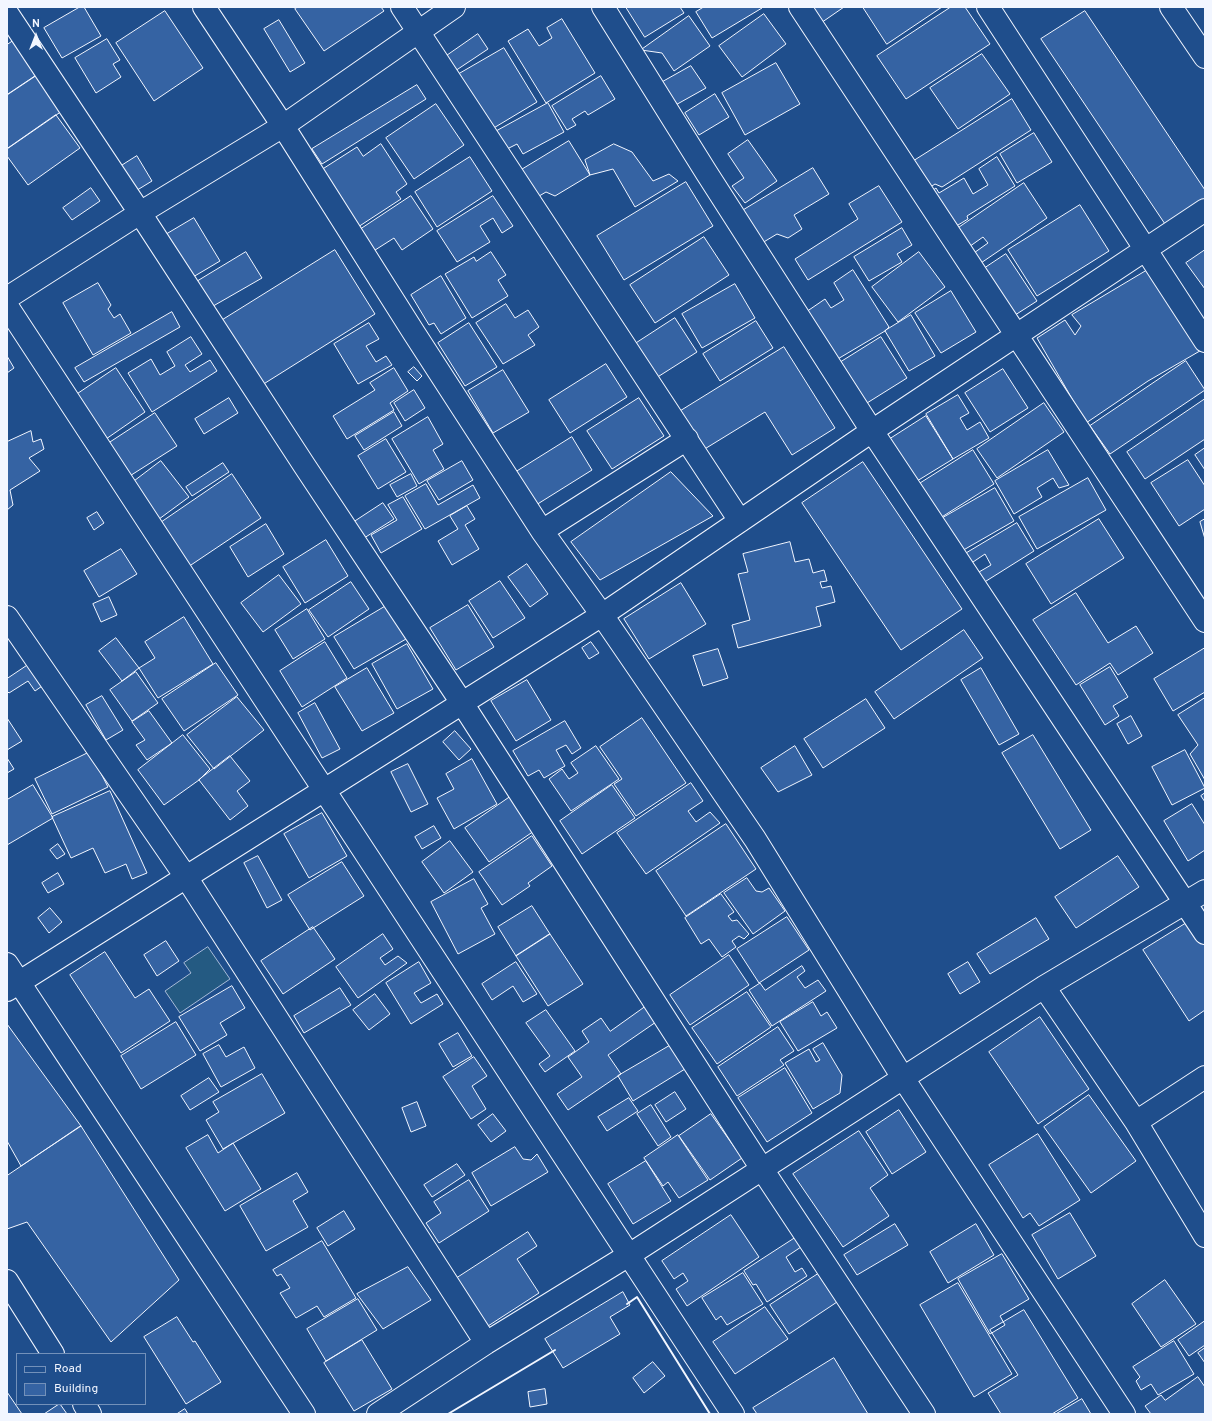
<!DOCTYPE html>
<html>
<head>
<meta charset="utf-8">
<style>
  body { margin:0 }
  #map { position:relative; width:1212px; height:1421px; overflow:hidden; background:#1f4e8c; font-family:Overpass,sans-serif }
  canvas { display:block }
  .frame { position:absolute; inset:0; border:8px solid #f2f6ff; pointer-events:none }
  .legend { position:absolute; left:16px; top:1353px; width:130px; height:52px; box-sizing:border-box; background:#1f4e8c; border:1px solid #7391ba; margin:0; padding:5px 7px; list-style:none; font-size:12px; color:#f2f6ff }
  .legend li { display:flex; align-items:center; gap:8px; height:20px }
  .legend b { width:20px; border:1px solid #7391ba }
  .north { position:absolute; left:16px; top:16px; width:40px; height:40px; -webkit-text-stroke:3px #1f4e8c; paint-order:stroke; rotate:0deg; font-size:11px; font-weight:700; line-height:16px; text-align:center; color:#f2f6ff }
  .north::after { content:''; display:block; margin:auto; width:14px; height:18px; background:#f2f6ff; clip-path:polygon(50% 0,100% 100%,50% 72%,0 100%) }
</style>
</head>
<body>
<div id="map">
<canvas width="1212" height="1421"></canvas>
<div class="frame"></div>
<ul class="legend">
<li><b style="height:5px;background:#1f4e8c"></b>Road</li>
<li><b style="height:11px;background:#3563a3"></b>Building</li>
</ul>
<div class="north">N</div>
</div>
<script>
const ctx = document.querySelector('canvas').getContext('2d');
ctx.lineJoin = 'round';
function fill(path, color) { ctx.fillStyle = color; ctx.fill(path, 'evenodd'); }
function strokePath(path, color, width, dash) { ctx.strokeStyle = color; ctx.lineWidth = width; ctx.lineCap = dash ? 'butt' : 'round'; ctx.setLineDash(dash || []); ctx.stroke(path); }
const green = new Path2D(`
  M208 947 230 979 180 1013 165 991 191 973 184 963Z`);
fill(green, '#245a82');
strokePath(green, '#a8bbd7', 1);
const building = new Path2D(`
  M80 7H84L101 36 62 58 44 28Z
  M298 7H381L384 11 324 51 295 9Z
  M626 7H680L684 13 645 37Z
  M704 7H761L762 8 712 38 696 12Z
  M805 7H844L818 25Z
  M863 7H942L887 44Z
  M951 7H965L990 44 906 99 877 56Z
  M165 11 203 68 154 101 116 43Z
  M1085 11 1205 190V202L1167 227 1041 39Z
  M764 14 786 44 742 77 719 46Z
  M689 16 710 46 674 71 662 53 641 50Z
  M562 19 595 73 546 103 508 41 528 29 539 46 552 38 547 28Z
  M279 20 305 63 290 72 264 29Z
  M478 34 488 49 455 71 445 57Z
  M107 39 120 60 113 64 121 77 96 93 75 58Z
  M13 41 37 75 7 95V45Z
  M504 48 537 102 492 129 459 74Z
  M982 54 1010 94 958 129 930 88Z
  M776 63 800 104 745 135 722 93Z
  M691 66 706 88 672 107 659 84Z
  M37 75 62 111 7 149V95Z
  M601 76 615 99 588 115 585 111 572 119 576 125 567 130 552 106Z
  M417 85 426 99 322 164 312 149Z
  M715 94 729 117 699 135 685 113Z
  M1012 99 1031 130 942 187 935 184 926 190 909 164Z
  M548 103 564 132 523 154 517 144 505 150 495 132Z
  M436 104 464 145 414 179 386 138Z
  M56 115 80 148 28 185 7 156V149Z
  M1034 133 1052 162 1017 183 1000 154Z
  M748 140 777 181 745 203 732 186 744 178 728 154Z
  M569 141 590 175 555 196 546 192 534 199 518 172Z
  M381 144 407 184 396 192 401 199 358 227 321 170 357 147 363 156Z
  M614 144 632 152 653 181 669 174 678 181 635 207 613 169 590 175 585 160Z
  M137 156 152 181 134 192 118 168Z
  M470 157 492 191 437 227 415 192Z
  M997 157 1015 186 967 216 968 219 953 228 929 193 936 188 939 193 964 178 973 194 988 185 979 169Z
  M813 168 829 194 794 215 802 229 788 238 777 234 762 243 742 211Z
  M686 182 713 226 624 280 597 236Z
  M1024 183 1047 218 978 265 971 255 988 243 983 237 966 249 954 231Z
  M879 186 902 222 808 280 795 259 858 219 849 204Z
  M91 188 100 201 72 220 63 208Z
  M411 196 433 229 402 250 394 238 372 252 358 231Z
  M493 196 513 226 502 233 493 218 480 226 490 242 457 262 437 231Z
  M1080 205 1109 251 1037 296 1008 250Z
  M194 218 220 261 188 280 162 237Z
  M902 228 912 245 897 254 902 262 869 281 854 257Z
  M704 237 729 275 655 323 630 285Z
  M335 250 375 314 262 385 221 321Z
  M1205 250V289L1186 263Z
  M246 252 262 278 208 309 193 284Z
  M491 252 506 275 498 280 508 296 472 318 445 274 474 257 476 261Z
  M919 252 945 287 898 322 872 287Z
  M1006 254 1037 301 1012 317 982 270Z
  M1151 268 1205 348 1148 381 1086 423 1037 338 1065 320 1075 335 1081 326 1072 315Z
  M853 270 889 327 885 331 836 360 806 312 825 299 831 308 844 300 834 283Z
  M441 276 466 318 441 334 434 323 429 325 411 295Z
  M98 283 111 305 108 309 114 318 120 314 131 333 93 355 63 303Z
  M735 284 755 318 702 348 682 314Z
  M951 291 976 332 941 353 915 313Z
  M506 304 515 318 528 310 539 327 528 335 535 345 503 364 476 323Z
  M172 312 180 327 84 382 75 368Z
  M911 315 935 356 909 371 885 331Z
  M675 318 697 352 656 378 635 344Z
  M756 321 773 348 720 381 703 354Z
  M369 323 379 339 366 346 376 362 386 356 392 365 358 384 334 344Z
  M469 323 497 367 465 386 438 343Z
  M191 337 202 354 185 365 190 372 210 360 217 371 152 412 128 373 151 359 160 375 175 366 167 352Z
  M881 337 907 378 867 403 841 362Z
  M784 347 835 428 792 455 765 412 703 450 679 412Z
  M7 356 14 368 7 373Z
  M1186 361 1205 390 1110 454 1090 426Z
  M606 364 627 397 570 433 549 400Z
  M414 367 422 376 417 381 408 372Z
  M116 368 145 412 106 439 76 395Z
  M394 368 408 391 390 403 394 410 347 439 333 416 375 390 370 383Z
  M1003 369 1028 408 990 432 965 393Z
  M503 370 529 412 493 433 468 391Z
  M414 390 425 408 405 421 394 403Z
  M958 395 969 413 960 418 967 430 980 422 989 438 953 459 926 414Z
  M229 398 238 413 204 434 195 419Z
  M639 398 664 436 612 469 587 431Z
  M1205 399V439L1145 479 1127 452Z
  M1044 403 1064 432 997 478 977 449Z
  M394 412 402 426 364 450 355 436Z
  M155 413 177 446 125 479 103 447Z
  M926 416 953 459 917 481 890 439Z
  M428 417 443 444 433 450 444 469 419 484 392 439Z
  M31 431 33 442 41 439 44 449 29 458 40 471 10 490 13 505 7 510V442Z
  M572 437 592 470 536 505 516 472Z
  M386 439 406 472 378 489 358 456Z
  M1205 448V470L1195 455Z
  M973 450 994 484 937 520 916 486Z
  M1048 450 1069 485 1059 488 1053 478 1037 488 1042 497 1014 514 995 481Z
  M1188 460 1205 486V509L1179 526 1151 483Z
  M161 461 189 497 155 522 128 486Z
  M462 461 473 480 439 500 427 481Z
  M863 462 962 609 901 650 802 503Z
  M223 463 229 472 192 496 186 487Z
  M671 472 713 516 600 580 571 542Z
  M232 474 261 518 185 569 156 526Z
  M411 474 417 486 397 497 390 485Z
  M1088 478 1106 510 1037 549 1019 517Z
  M426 484 438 505 473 485 480 498 425 529 405 496Z
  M995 488 1014 521 960 552 941 519Z
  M403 497 422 529 381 553 371 535 397 520 388 505Z
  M383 503 394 519 361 540 351 524Z
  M467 506 475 519 465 525 479 549 452 565 438 541 458 529 450 516Z
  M97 512 104 523 94 530 87 518Z
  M1099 519 1124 558 1051 604 1026 564Z
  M1205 519V539L1200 522Z
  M1017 523 1034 551 983 583 979 572 991 565 985 554 973 562 965 554Z
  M266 524 284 554 248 577 230 547Z
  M326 540 348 576 305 603 283 567Z
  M790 542 795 562 809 559 813 573 824 570 827 581 820 582 822 588 831 586 835 602 816 607 821 626 738 648 732 625 750 620 738 574 748 572 743 554Z
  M121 549 137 574 99 597 84 571Z
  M527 564 548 594 530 607 508 577Z
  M279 575 301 604 263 632 241 603Z
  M500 581 525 618 493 638 469 601Z
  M351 582 369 609 328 637 309 610Z
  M681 583 706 624 649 659 624 619Z
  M1076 593 1108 643 1136 626 1153 653 1118 675 1110 663 1076 685 1033 620Z
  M109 597 117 615 101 622 93 604Z
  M468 605 494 647 456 670 430 628Z
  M386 606 406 639 354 669 334 637Z
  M307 609 325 639 293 659 275 630Z
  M184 617 213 664 158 698 139 668 155 658 145 642Z
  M964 630 983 658 894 719 875 692Z
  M116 638 139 668 122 681 99 651Z
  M325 642 347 678 302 707 280 671Z
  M591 642 599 653 589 659 582 648Z
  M407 644 433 689 397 709 372 664Z
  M1205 648V692L1173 711 1154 679Z
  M718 649 728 678 703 686 693 656Z
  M31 663 45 684 35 691 28 681 9 693 7 691V679Z
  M216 663 238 695 184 731 162 699Z
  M1110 667 1128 697 1113 706 1119 716 1105 725 1080 685Z
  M367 668 394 713 362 731 335 687Z
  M981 668 1019 734 999 745 961 680Z
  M136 672 158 703 132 721 110 690Z
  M527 680 551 720 516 741 491 701Z
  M102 696 123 730 106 740 86 705Z
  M237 697 264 730 214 769 187 735Z
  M1205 698V780L1190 754 1198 745 1178 715Z
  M866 699 885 728 823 768 804 739Z
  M315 703 340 749 322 758 298 713Z
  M149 711 172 743 147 760 136 745 145 740 132 722Z
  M1131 716 1142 736 1128 744 1117 724Z
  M7 718 22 741 7 750Z
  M642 718 686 783 636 816 614 784 622 779 600 747Z
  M565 721 581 748 572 754 566 745 556 750 565 766 544 778 539 770 528 776 513 751Z
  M455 731 471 749 459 760 443 742Z
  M183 735 210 769 199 780 164 805 138 770Z
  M1033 735 1091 830 1060 849 1002 753Z
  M596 746 619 779 571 811 549 779 562 769 569 779 578 773 571 763Z
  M795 746 812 775 778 792 761 768Z
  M1185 750 1205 788 1172 805 1152 767Z
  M90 752 108 787 52 814 35 779Z
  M230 756 250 781 237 791 248 806 230 820 199 780Z
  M7 758 14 769 7 773Z
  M472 759 497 804 454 829 437 798 454 789 446 774Z
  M408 764 428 804 411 812 391 772Z
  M691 783 703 801 688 811 696 822 710 812 720 823 646 874 617 833Z
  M33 785 53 818 7 845V800Z
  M612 785 635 818 582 854 560 821Z
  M110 791 147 873 132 879 126 864 105 873 93 848 71 858 52 817Z
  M1205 793V802L1201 796Z
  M510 797 534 831 489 862 465 828Z
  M1192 804 1205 825V850L1188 861 1164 821Z
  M322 813 347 856 309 878 284 834Z
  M726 824 756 869 686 916 656 871Z
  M434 826 441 838 422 849 415 837Z
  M532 836 552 866 528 883 530 886 502 905 479 872Z
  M450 841 473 872 444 893 422 862Z
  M58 844 65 854 57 859 50 850Z
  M258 856 282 900 267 908 244 863Z
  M1118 856 1139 887 1076 928 1055 897Z
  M342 862 364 896 310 930 288 895Z
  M58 873 64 884 48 893 42 883Z
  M747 878 756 891 762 892 769 888 785 911 753 934 724 893Z
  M474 879 488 904 481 908 495 934 458 954 431 902Z
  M721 894 734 912 728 916 732 921 737 920 749 934 744 939 739 936 732 941 736 947 722 957 709 939 701 944 685 918Z
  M532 906 550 934 516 956 498 927Z
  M50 908 62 922 49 933 38 918Z
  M787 917 809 950 759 983 737 949Z
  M1036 918 1049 939 990 974 977 954Z
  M1193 919 1205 938V1010L1189 1021 1143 950Z
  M313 927 335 959 283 994 261 961Z
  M383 934 393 949 380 958 385 965 398 956 407 963 358 998 336 967Z
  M550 934 583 984 548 1006 516 956Z
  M166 941 179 961 157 976 144 955Z
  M105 952 135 998 149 989 170 1021 121 1053 70 975Z
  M729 955 749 985 690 1025 670 995Z
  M419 962 431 983 414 993 421 1003 437 994 443 1004 411 1024 386 983Z
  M516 962 537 994 523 1002 513 986 492 1000 482 984Z
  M968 962 980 982 960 994 948 974Z
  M802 966 805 971 797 977 805 988 818 980 826 991 772 1026 749 990 760 983 765 990Z
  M232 986 245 1008 220 1023 227 1035 200 1051 179 1017Z
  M340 988 351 1005 304 1033 294 1016Z
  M747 992 771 1027 717 1064 692 1028Z
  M375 994 390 1014 369 1030 353 1010Z
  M813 1002 821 1016 827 1012 837 1028 798 1051 780 1022Z
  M645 1007 656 1022 608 1055 621 1074 568 1110 557 1094 582 1077 568 1057 589 1042 582 1031 601 1018 610 1031Z
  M546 1010 575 1051 545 1072 539 1064 550 1056 526 1023Z
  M1040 1017 1089 1089 1038 1124 989 1052Z
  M176 1022 196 1055 141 1089 121 1056Z
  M7 1024 81 1126 21 1166 7 1141Z
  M778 1027 794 1051 780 1060 784 1065 737 1096 718 1067Z
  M458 1033 472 1056 453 1067 439 1044Z
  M823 1043 842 1075 840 1093 813 1109 785 1063 809 1049 816 1062 820 1060 813 1049Z
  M219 1045 226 1057 244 1047 255 1068 221 1087 203 1054Z
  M671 1045 685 1069 633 1101 618 1076Z
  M474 1057 487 1076 472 1086 486 1109 471 1119 443 1077Z
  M785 1068 812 1113 767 1142 738 1098Z
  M262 1074 285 1113 223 1149 206 1120 219 1112 213 1102Z
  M209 1078 219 1092 190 1110 181 1096Z
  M675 1092 686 1109 666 1122 655 1105Z
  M1089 1095 1136 1161 1091 1193 1044 1127Z
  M629 1098 638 1111 607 1131 598 1117Z
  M417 1102 426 1126 411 1132 402 1108Z
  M651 1105 671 1137 658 1146 637 1114Z
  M899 1110 926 1152 892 1174 866 1132Z
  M493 1114 506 1131 491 1142 478 1125Z
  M711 1114 742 1158 710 1180 679 1136Z
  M81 1126 179 1280 111 1342 27 1222 7 1229V1176Z
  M859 1131 888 1175 870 1188 889 1216 843 1247 793 1174Z
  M1038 1134 1080 1200 1039 1226 1030 1213 1023 1218 989 1165Z
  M208 1135 218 1153 233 1143 261 1189 225 1211 186 1148Z
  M678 1135 708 1180 679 1198 668 1182 663 1186 644 1158Z
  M515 1147 523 1159 531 1160 537 1154 548 1172 491 1206 472 1173Z
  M646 1161 671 1201 633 1224 608 1184Z
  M457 1164 465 1175 432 1197 424 1185Z
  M297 1173 308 1192 293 1201 308 1227 266 1251 240 1206Z
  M469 1180 489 1211 439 1243 426 1223 441 1213 434 1202Z
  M344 1211 355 1229 328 1246 317 1228Z
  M1070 1213 1096 1256 1058 1279 1032 1235Z
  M731 1215 759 1257 687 1306 676 1289 688 1281 683 1273 674 1279 662 1261Z
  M895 1224 908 1245 857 1275 844 1255Z
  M976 1224 994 1255 948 1283 930 1252Z
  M528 1232 537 1246 517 1259 539 1293 488 1326 457 1278Z
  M795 1238 801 1247 786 1257 795 1272 802 1268 807 1276 767 1302 756 1284 753 1285 744 1271Z
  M322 1241 356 1298 324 1317 317 1306 296 1318 280 1293 290 1288 281 1274 277 1276 273 1270Z
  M1002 1254 1029 1299 1000 1316 1005 1325 990 1334 958 1279Z
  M408 1267 431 1300 383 1329 357 1294Z
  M743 1273 763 1304 727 1325 721 1316 716 1320 702 1298Z
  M818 1274 837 1302 789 1334 770 1305Z
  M1165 1280 1196 1324 1161 1347 1132 1304Z
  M958 1283 1012 1374 974 1397 920 1305Z
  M623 1292 630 1305 610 1317 620 1334 563 1368 545 1339Z
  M358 1299 377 1330 326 1361 307 1329Z
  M765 1307 788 1339 735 1374 713 1342Z
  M1024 1310 1078 1398 1052 1414H1001L988 1393 1018 1375 990 1330Z
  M177 1317 193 1342 195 1341 221 1382 186 1404 144 1337Z
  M1205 1321V1345L1189 1356 1178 1340Z
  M362 1340 392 1389 354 1411 324 1363Z
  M1174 1341 1194 1374 1158 1395 1151 1384 1141 1390 1136 1381 1140 1377 1133 1367Z
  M1205 1348V1363L1198 1353Z
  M834 1358 868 1414H757L753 1408Z
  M653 1362 665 1376 644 1393 633 1378Z
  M1198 1377 1205 1387V1414H1151L1145 1406 1161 1395 1165 1400Z
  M545 1389 547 1404 530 1407 528 1392Z
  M7 1392 22 1414H7Z
  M1082 1399 1091 1414H1056Z
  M60 1404 67 1414H44L59 1404Z
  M185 1409 188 1414H177Z`);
fill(building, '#3563a3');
strokePath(building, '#f2f6ff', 1);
const minor = new Path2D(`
  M204 7 283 126 414 333 542 531 602 615 755 839 903 1078 1124 1414
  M402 7 740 521
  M603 7 706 172 872 431 1205 933
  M800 7 1205 621
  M988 7 1205 341
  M7 13 140 213 304 465 462 703 762 1169 924 1414
  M7 298 140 213 283 126 454 7
  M7 306 733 1414
  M542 531 687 439
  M7 617 186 877 486 1343
  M7 964 304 1414
  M1044 987 1136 1122 1205 1236
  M7 990 602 615 872 431 1205 210
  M1136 1122 1205 1077
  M7 1281 53 1354
  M84 1404 90 1414
  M378 1414 486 1343 629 1255 1044 987 1205 891`);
const tertiary = new Path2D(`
  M1171 7 1205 57`);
strokePath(minor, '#f2f6ff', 24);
strokePath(tertiary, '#f2f6ff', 24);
strokePath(minor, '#1f4e8c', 22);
strokePath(tertiary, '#1f4e8c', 22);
strokePath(new Path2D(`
  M627 1304 637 1297 710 1414
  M448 1414 555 1350`), '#f2f6ff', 2);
</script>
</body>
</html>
